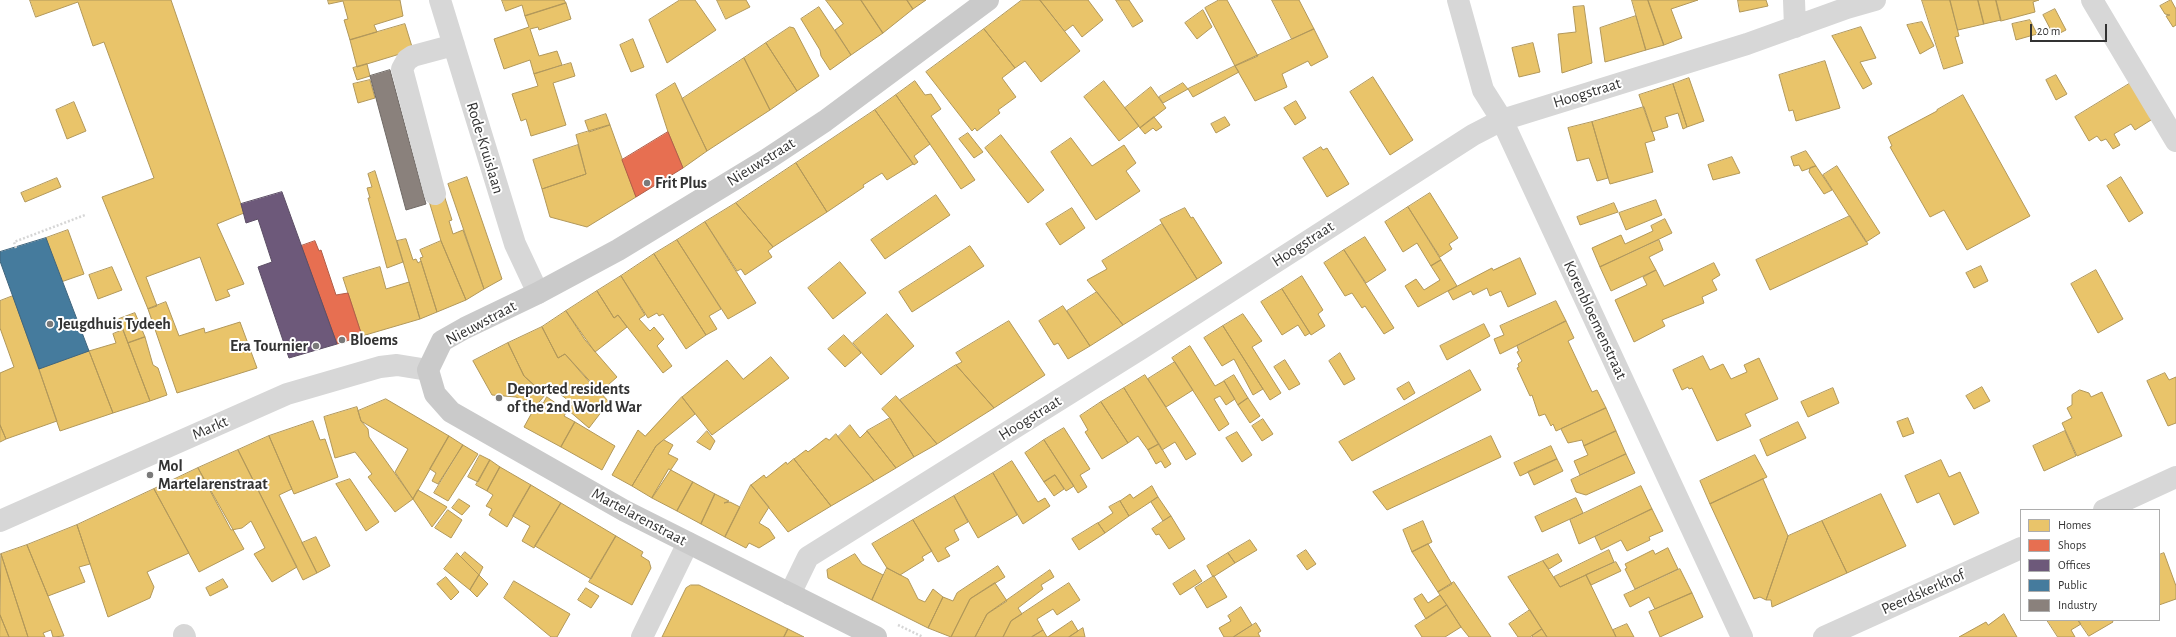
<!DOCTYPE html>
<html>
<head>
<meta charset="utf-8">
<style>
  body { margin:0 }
  #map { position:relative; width:2176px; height:637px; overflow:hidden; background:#fff; font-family:"Alegreya Sans",sans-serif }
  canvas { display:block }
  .legend { position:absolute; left:2020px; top:509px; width:140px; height:112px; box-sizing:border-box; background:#fff; border:1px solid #adadad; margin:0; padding:5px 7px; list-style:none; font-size:12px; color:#333 }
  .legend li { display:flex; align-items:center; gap:8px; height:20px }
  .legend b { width:20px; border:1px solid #adadad }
  .scale { position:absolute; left:2030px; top:24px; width:77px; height:18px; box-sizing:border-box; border:2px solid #333; border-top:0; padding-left:5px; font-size:12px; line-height:14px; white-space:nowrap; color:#333; -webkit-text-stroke:3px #fff; paint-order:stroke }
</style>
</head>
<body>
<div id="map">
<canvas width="2176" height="637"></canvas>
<ul class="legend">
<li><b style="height:11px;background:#e9c46a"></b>Homes</li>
<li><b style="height:11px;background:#e76f51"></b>Shops</li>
<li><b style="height:11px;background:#6d597a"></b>Offices</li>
<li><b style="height:11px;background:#457b9d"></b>Public</li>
<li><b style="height:11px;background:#8a817c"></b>Industry</li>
</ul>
<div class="scale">20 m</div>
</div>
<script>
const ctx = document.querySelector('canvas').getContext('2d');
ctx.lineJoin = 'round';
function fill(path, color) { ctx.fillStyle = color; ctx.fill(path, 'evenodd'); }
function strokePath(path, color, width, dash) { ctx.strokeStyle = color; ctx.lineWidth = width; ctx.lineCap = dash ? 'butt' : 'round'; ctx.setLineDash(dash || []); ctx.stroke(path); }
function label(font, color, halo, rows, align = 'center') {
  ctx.font = font + ' "Alegreya Sans",sans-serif'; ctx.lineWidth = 4; ctx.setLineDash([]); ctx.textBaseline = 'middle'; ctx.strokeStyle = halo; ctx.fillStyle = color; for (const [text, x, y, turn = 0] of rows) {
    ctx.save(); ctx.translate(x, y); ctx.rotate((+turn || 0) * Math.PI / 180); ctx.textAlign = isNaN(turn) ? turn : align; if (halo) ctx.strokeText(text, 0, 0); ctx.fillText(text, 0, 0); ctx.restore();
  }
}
const homes = new Path2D(`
  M30 0H171L244 213 217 224 244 284 227 290 230 296 216 301 200 257 146 277 157 306 148 309 102 197 154 178 104 42 93 46 78 2 36 17Z
  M328 0H400L403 16 374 25 377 32 350 40 344 20 348 19 343 1 329 4Z
  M502 0H564L566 3 525 16 522 5 506 11Z
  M680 0H695L716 30 667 63 649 20Z
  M717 0H746L750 7 726 19Z
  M826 0H861L883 33 851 55 835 30 843 24Z
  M861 0H907L913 9 883 33Z
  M907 0H926L913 9Z
  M1022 0H1040L1080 51 1041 82 1025 61 1015 68 984 29Z
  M1040 0H1088L1103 20 1082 37 1073 25 1065 31Z
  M1116 0H1129L1143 21 1133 27Z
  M1219 0H1227L1258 56 1235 66 1205 8Z
  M1272 0H1299L1314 29 1292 39Z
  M1632 0H1648L1664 45 1646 50Z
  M1648 0H1698L1671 9 1682 38 1664 45Z
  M1738 0H1766L1768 6 1740 12Z
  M1922 0H1950L1959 36 1955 37 1963 63 1944 69Z
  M1950 0H1978L1984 24 1958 30Z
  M1978 0H1996L2001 20 1984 24Z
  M1996 0H2039L2033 2 2035 12 2001 21Z
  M2171 0 2176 9V25L2173 27 2166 16 2170 15 2165 14 2160 6Z
  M566 3 571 19 539 30 538 27 530 29 539 56 557 51 562 65 534 74 530 60 504 69 494 39 529 27 525 16Z
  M1584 6 1592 63 1562 73 1558 34 1576 32 1573 7Z
  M819 7 851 55 830 70 821 56 820 50 801 19Z
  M2055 9 2066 30 2054 36 2043 15Z
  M1203 10 1212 27 1197 39 1185 23Z
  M1636 16 1646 50 1605 62 1600 28Z
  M2030 20 2037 34 2016 40 2012 24Z
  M1922 22 1934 46 1920 54 1907 25Z
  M405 24 413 50 357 67 350 40Z
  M790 27 794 28 819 76 797 91 766 43Z
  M1861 27 1876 58 1860 62 1872 84 1863 89 1832 36Z
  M984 29 1015 68 1002 78 1016 97 998 110 1000 113 977 131 975 128 972 131 926 72Z
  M1314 29 1328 57 1311 66 1308 61 1282 74 1287 87 1255 101 1235 66Z
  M633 39 644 67 631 72 620 45Z
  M766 43 797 91 770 110 744 58Z
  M1533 43 1540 72 1519 77 1512 48Z
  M744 58 770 110 707 151 682 99Z
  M1825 61 1840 108 1796 121 1793 110 1789 111 1779 75Z
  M571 63 575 76 553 83 566 125 531 136 526 119 521 121 512 94 538 86 534 74Z
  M367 64 370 76 357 80 353 68Z
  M1235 66 1239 72 1193 97 1188 89Z
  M2056 75 2067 94 2056 100 2046 80Z
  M1373 77 1413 140 1390 155 1350 92Z
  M1689 78 1704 121 1687 127 1673 84Z
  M370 80 375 98 358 103 353 84Z
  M915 81 925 95 931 94 941 109 931 116 975 180 961 189 896 95Z
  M1104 81 1139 126 1119 141 1084 97Z
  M2134 81 2151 120 2135 130 2131 124 2114 134 2120 145 2113 149 2106 139 2101 141 2097 136 2089 141 2075 117Z
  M675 83 707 151 683 168 668 132 656 95Z
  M1183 83 1188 89 1163 103 1159 97Z
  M1673 84 1687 127 1683 129 1678 113 1665 117 1668 127 1652 132 1639 95Z
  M1151 87 1166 108 1140 128 1125 108Z
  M896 95 930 144 914 156 918 162 914 165 875 110Z
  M1963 95 2030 216 1967 250 1944 210 1930 217 1890 147 1892 146 1888 137 1937 111V110Z
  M1296 101 1306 118 1295 125 1284 108Z
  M74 102 86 131 67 139 56 110Z
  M1644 107 1655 140 1645 143 1653 172 1610 184 1592 122Z
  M875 110 913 164 887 180 882 173 863 185 864 187 827 212 796 163Z
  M606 114 610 125 589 132 585 121Z
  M1154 117 1162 127 1156 131 1153 128 1145 134 1140 128Z
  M1225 117 1230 125 1216 133 1211 124Z
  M1592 122 1608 178 1597 181 1589 158 1577 161 1568 128Z
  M610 125 636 197 587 227 550 217 542 189 586 174 576 135Z
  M968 133 983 152 974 158 959 139Z
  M1001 135 1044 190 1028 203 985 148Z
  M1071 138 1092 166 1124 145 1136 163 1126 171 1140 191 1096 220 1051 152Z
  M578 145 586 174 542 189 533 160Z
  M1321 147 1323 150 1327 148 1349 184 1327 197 1303 158Z
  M1806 151 1816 166 1802 171 1799 165 1794 166 1791 157Z
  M1732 157 1740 173 1713 180 1708 165Z
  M796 163 827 212 773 247 736 203Z
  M1816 166 1832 190 1824 194 1809 172 1810 168Z
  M1837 166 1880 233 1866 242 1823 175Z
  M375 171 403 262 387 268 368 198H370L367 188 372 187 368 174Z
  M467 177 502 279 484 289 448 184Z
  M2121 177 2143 213 2129 222 2107 186Z
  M57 178 61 187 25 202 21 193Z
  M1430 193 1458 238 1449 244 1452 249 1440 257 1408 207Z
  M444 195 452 220 449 221 453 234 463 230 484 289 466 300 441 241 429 201Z
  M936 195 950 215 885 259 871 240Z
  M1656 200 1662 215 1626 230 1619 213Z
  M736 203 773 247 768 251 772 257 745 275 741 269 737 271 705 222Z
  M1614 203 1618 212 1580 225 1577 217Z
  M1408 207 1441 260 1431 266 1417 243 1403 252 1385 222Z
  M1072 208 1085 228 1060 245 1046 224Z
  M1185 208 1191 218 1193 217 1222 263 1197 279 1160 220Z
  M1850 216 1868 244 1770 290 1756 260Z
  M1665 219 1672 233 1600 267 1592 248 1621 235 1625 244 1653 231 1651 226Z
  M705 222 756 303 728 319 677 240Z
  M1162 224 1197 279 1123 325 1087 280 1107 269 1102 261Z
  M68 230 84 274 61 282 46 238Z
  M1365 237 1386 270 1366 283 1344 250Z
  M406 239 413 260 416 259 418 263 421 261 437 312 420 319 397 241Z
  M677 240 721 309 709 316 717 329 706 335 654 254Z
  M1659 240 1663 250 1649 257 1656 270 1611 291 1600 267Z
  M441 241 466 300 437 312 420 258 423 257 420 250Z
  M970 246 984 266 912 312 899 292Z
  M1344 250 1394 328 1384 334 1365 306 1362 308 1352 293 1345 296 1324 263Z
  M654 254 706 335 686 349 663 314 659 316 657 313 648 318 621 276Z
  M1520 258 1536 294 1508 307 1501 291 1490 296 1487 288 1473 295 1471 291 1453 300 1448 291 1492 268 1493 270Z
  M1441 260 1457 286 1418 307 1405 286 1416 279 1424 290 1440 280 1431 266Z
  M840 262 866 293 833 319 808 288Z
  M1714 263 1720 275 1712 280 1717 290 1702 297 1704 303 1662 320 1665 326 1634 342 1615 300 1647 285 1643 277 1656 270 1664 286Z
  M1981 266 1988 281 1974 288 1966 273Z
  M112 267 122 290 98 299 89 275Z
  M380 267 386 289 409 282 420 319 362 336 343 278Z
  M2096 270 2123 319 2098 333 2071 284Z
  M621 276 645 315 639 319 650 331 654 327 664 339 657 346 672 366 663 373 618 315 614 318 597 291Z
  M1302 276 1323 310 1318 314 1325 326 1311 335 1282 289Z
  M1282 289 1310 333 1305 336 1298 325 1282 335 1261 302Z
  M597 291 614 318 618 315 627 327 595 352 566 311Z
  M1097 292 1123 325 1090 346 1067 311Z
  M13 296 57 421 6 439 0 425V373L14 367 0 328V301Z
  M1556 301 1566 321 1500 354 1494 339 1504 335 1500 326Z
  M166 302 179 336 204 328 205 333 240 322 257 368 177 393 148 309Z
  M1063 306 1090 346 1068 359 1058 343 1054 345 1039 321Z
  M566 311 585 340 617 377 599 393 565 354 558 358 542 327Z
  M135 313 145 337 128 343 119 319Z
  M887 314 914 346 881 375 853 343Z
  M1243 314 1262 341 1252 347 1281 393 1270 400 1223 326Z
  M1009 321 1045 375 994 408 956 365 962 362 956 353Z
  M1566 321 1574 338 1568 341 1592 392 1597 390 1606 408 1556 431 1553 424 1551 426 1545 414 1539 416 1532 395 1530 396 1517 368 1519 367 1518 364 1522 361 1517 352 1519 351 1517 346Z
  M1484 324 1490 336 1447 360 1440 346Z
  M1223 326 1263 389 1253 395 1234 359 1222 366 1204 338Z
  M542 327 558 358 565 354 609 402 589 428 568 410 573 404 560 394 562 392 555 387 545 395 524 376 508 343Z
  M123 330 150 401 113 413 89 351 116 343 113 334Z
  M844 335 861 353 845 367 828 349Z
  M145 337 153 365 158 368 167 395 150 401 128 343Z
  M508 343 524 376 545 395 535 407 516 397 492 395 473 361Z
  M1190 346 1215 386 1224 381 1235 399 1226 405 1220 396 1214 399 1229 424 1219 431 1172 358Z
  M89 351 113 413 60 431 39 369Z
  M1340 353 1355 379 1344 385 1329 361Z
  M1703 356 1710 370 1723 364 1731 379 1747 372 1744 365 1759 358 1778 399 1745 414 1751 426 1717 441 1692 388 1689 389 1688 387 1682 390 1673 370Z
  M771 357 789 378 712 435 682 397 727 360 743 379Z
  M1285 360 1300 384 1289 390 1274 367Z
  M1175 362 1193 390 1166 407 1148 379Z
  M956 365 994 408 937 444 900 400Z
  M1470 370 1481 390 1352 461 1339 442Z
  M2165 373 2169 380 2176 377V423L2168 426 2147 381Z
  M1145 375 1196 454 1186 460 1175 442 1162 450 1124 388Z
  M1234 375 1248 398 1238 405 1224 381Z
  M1409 382 1415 393 1404 400 1397 389Z
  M1982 387 1990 401 1974 409 1966 396Z
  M1124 388 1159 444 1148 450 1138 436 1128 443 1101 402Z
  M1833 388 1839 403 1808 417 1801 402Z
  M2080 390 2089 393 2091 397 2102 392 2122 436 2077 456 2062 423 2072 418 2067 408 2072 405V395Z
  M896 396 937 444 914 457 890 418 882 409Z
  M547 397 567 411 564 416 575 422 561 447 524 427 535 407 541 402 543 403Z
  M682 397 695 414 656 446 632 486 612 475 638 430 645 436Z
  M1248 398 1260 416 1250 423 1238 405Z
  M386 399 449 436 413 499 395 472 408 449 361 421 358 411Z
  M1101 402 1128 443 1102 459 1085 432 1088 430 1080 416Z
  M357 407 361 421 368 429 369 437 413 499 395 512 368 477 372 474 355 452 335 458 324 417Z
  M1606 408 1616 431 1584 446 1582 440 1568 443 1561 429Z
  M890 418 914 457 896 468 867 431Z
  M1908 418 1914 433 1903 437 1897 422Z
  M1263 419 1273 434 1262 441 1252 426Z
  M313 421 320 440 325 439 338 477 294 494 269 436Z
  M575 422 615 446 602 470 561 447Z
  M1798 422 1806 438 1767 456 1760 440Z
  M0 425 6 439 0 442Z
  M850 425 860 438 867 431 896 468 874 481 838 437Z
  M1064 428 1090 469 1080 475 1087 487 1078 493 1044 440Z
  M707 431 715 441 710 450 697 442Z
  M1616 431 1626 454 1580 475 1574 461 1588 455 1584 446Z
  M2065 431 2076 456 2044 471 2033 446Z
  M1237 432 1252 455 1242 462 1226 438Z
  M836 434 874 481 831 506 794 459 806 450 808 452 826 438 829 440Z
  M269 436 292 489 279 495 317 573 303 580 238 450Z
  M449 436 463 445 438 484 432 481 436 473 430 469Z
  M1491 436 1501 457 1387 510 1373 492Z
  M664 440 673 445 668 454 678 459 652 498 632 486 656 446Z
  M1044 440 1074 486 1066 491 1055 475 1044 482 1025 453Z
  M1159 444 1171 464 1165 468 1161 461 1156 464 1148 450Z
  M463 445 478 454 448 501 434 493Z
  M1551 446 1557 459 1520 476 1514 463Z
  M238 450 297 567 272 582 254 554 265 548 251 521 242 528 231 530 198 468Z
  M1626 454 1635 473 1586 495 1576 492 1571 480Z
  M480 455 490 460 478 482 468 477Z
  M1755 455 1767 477 1710 504 1700 481Z
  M794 459 831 506 788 532 751 485 764 475 766 478 786 462 787 464Z
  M1557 459 1563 471 1534 485 1528 472Z
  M490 460 500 467 487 491 476 485Z
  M1941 460 1949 477 1960 472 1979 513 1954 525 1939 493 1917 503 1905 476Z
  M1012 461 1038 502 1045 498 1050 506 1023 524 993 473Z
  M500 467 531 485 507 527 489 515 492 509 486 506 493 495 487 491Z
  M198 468 244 549 199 572 154 489Z
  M669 469 693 482 677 511 652 498Z
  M993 473 1017 515 978 538 954 496Z
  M1055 475 1064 489 1054 496 1044 482Z
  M350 479 379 522 366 531 336 484Z
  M1763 479 1788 536 1766 600 1760 597 1754 599 1710 504Z
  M693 482 715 494 701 524 677 511Z
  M531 485 561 503 534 548 522 541 530 526 513 516Z
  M751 485 769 507 759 523 769 529 775 538 759 548 749 543 746 548 725 537Z
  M1152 486 1158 497 1129 516 1120 501 1130 494 1133 498Z
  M1641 486 1652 509 1579 544 1570 520Z
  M154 489 189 553 147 572 154 587 150 598 108 617 77 525Z
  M418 490 447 507 432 527 413 499Z
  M715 494 729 501 724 503 730 502 740 507 725 537 701 524Z
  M1881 494 1906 546 1847 573 1822 521Z
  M954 496 968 522 954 530 959 540 945 548 950 556 938 562 913 520Z
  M1158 497 1171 516 1163 521 1151 502Z
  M1576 498 1583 513 1542 532 1535 517Z
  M459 499 470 506 462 515 452 508Z
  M1120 501 1129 516 1105 533 1098 523 1113 513 1109 507Z
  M561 503 616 536 591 579 535 546Z
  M1652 509 1663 531 1649 537 1650 540 1627 551 1621 540 1601 550 1595 537Z
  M448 510 462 520 451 538 435 528Z
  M1171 516 1185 539 1169 549 1159 534 1156 535 1152 529Z
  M913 520 932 551 922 557 924 560 900 575 887 568 872 544Z
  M1423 521 1432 542 1412 552 1403 530Z
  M1822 521 1847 573 1772 607 1771 600H1766L1788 536Z
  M1098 523 1105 533 1079 550 1072 539Z
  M77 525 90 564 79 567 85 582 48 596 27 545Z
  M616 536 643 552 641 556 649 561 651 568 632 605 589 582Z
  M316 537 330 566 317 573 302 543Z
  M1250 540 1257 550 1235 563 1228 553Z
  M1428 544 1452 584 1438 592 1412 552Z
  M27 545 48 596 64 636 53 637 51 630 43 633 45 637H28L1 554Z
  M1668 548 1678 569 1635 589 1625 569 1627 568 1625 564 1653 550 1655 554Z
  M1306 550 1316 564 1307 570 1297 556Z
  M1609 550 1614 562 1560 587 1554 577Z
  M465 552 483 567 479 575 461 557Z
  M457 553 479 575 470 590 444 569Z
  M1228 553 1235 563 1213 577 1207 566Z
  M2164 553 2176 586V599L2159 605V555Z
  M1 554 28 637H9L0 615Z
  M855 554 862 564 883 575 872 600 828 578 827 570Z
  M1558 554 1562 561 1549 569 1543 561Z
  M1543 561 1560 587 1586 575 1616 637H1547L1508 577Z
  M1616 562 1621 571 1591 585 1586 575Z
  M998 566 1005 577 970 599 951 637 928 628 943 597 953 601 957 593Z
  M887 568 908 579 918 599 925 602 933 589 943 597 928 628 872 600Z
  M1680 569 1692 593 1655 609 1649 597 1630 607 1624 595Z
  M1050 570 1054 577 1041 585 1043 589 1018 608 1022 614 1011 621 1003 637H975L987 614Z
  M1195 570 1202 581 1180 595 1173 584Z
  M479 575 488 584 477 597 470 590Z
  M1214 576 1227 597 1207 608 1195 588Z
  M446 577 459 592 451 600 437 584Z
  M223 579 228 587 210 596 206 588Z
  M514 581 570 614 557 637H551L504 598Z
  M1454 582 1491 637H1469L1461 627 1438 592Z
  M995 583 1007 601 987 614 975 637H951L970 599Z
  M1069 583 1080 600 1057 615 1053 609 1037 619 1043 630 1031 637H1003L1011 621Z
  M691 585H699L788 629 784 637H662L686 588Z
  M586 588 599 596 591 608 578 600Z
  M1692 593 1703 617 1660 637 1649 612Z
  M1422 594 1428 603 1440 595 1447 605 1426 619 1414 599Z
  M1447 605 1461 627 1445 637H1422L1415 626Z
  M1241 607 1252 625 1233 637H1224L1219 628 1231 621 1228 616Z
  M1530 610 1542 629 1530 637H1518L1509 624Z
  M2004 614 2017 637H1959L1986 622 1988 625Z
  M0 615 9 637H0Z
  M2047 620H2078L2081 624 2071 630 2075 637H2058Z
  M2078 620H2112L2113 622 2089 636Z
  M1072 621 1078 631 1069 637H1032L1043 630 1047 637Z
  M1256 623 1261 631 1258 633 1260 637H1234Z
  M1627 624 1634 637H1616L1613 630Z
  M1083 628 1085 637H1069Z
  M788 629 804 637H784Z
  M1542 629 1547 637H1533L1532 636Z`);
fill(homes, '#e9c46a');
strokePath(homes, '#b2985a', 1);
const shops = new Path2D(`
  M668 132 683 168 636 197 622 160Z
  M315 241 319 251 321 250 336 295 348 293 362 336 337 344 301 246Z`);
fill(shops, '#e76f51');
strokePath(shops, '#b15d48', 1);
const offices = new Path2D(`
  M282 192 337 344 289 358 258 267 272 262 258 219 246 223 241 204Z`);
fill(offices, '#6d597a');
strokePath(offices, '#5c4e65', 1);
const public = new Path2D(`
  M46 238 89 351 39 369 0 261V252Z`);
fill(public, '#457b9d');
strokePath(public, '#40657d', 1);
const industry = new Path2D(`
  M390 70 426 204 406 210 370 76Z`);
fill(industry, '#8a817c');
strokePath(industry, '#706a66', 1);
strokePath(new Path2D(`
  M16 248 14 242 85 215
  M898 625 923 637`), '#d6d6d6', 2.5, [2, 2]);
strokePath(new Path2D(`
  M440 0 515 244 538 293
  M1458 0 1483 90 1502 120 1742 637
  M1794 0 1795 27
  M2092 0 2176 141
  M435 194 402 69 407 60 413 56 454 45
  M2104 510 2176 477
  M0 521 287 394 380 367 397 365 428 370
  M790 594 808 557 1142 348 1473 135 1502 120 1747 44 1847 8 1875 0
  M184 635 185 637
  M642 637 688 543
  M1824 637 2021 548`), '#d7d7d7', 22);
strokePath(new Path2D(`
  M876 637 625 511 451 412 435 394 428 370 442 341 465 328 538 293 618 250 766 160 825 121 988 0`), '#cacaca', 22);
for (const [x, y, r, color] of [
  [647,183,4,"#7a7a7a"],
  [50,324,4,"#7a7a7a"],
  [342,340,4,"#7a7a7a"],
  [316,346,4,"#7a7a7a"],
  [499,398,4,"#7a7a7a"],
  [150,475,4,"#7a7a7a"]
]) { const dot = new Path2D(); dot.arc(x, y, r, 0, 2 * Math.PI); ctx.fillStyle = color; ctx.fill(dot); strokePath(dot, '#fff', 1.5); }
label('16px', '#333', '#fff', [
  ["Hoogstraat",1587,93,-17],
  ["Rode-Kruislaan",485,148,73],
  ["Nieuwstraat",761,162,-32],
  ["Hoogstraat",1303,244,-33],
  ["Korenbloemenstraat",1595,320,65],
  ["Nieuwstraat",481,323,-28],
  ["Hoogstraat",1030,418,-32],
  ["Markt",210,428,-24],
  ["Martelarenstraat",639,517,28],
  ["Peerdskerkhof",1923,592,-24]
]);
label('bold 16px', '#333', '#fff', [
  ["Frit Plus",655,183],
  ["Jeugdhuis Tydeeh",58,324],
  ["Bloems",350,340],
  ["Era Tournier",308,346,"right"],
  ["Deported residents",507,389],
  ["of the 2nd World War",507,407],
  ["Mol",158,466],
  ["Martelarenstraat",158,484]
], 'left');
</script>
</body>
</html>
